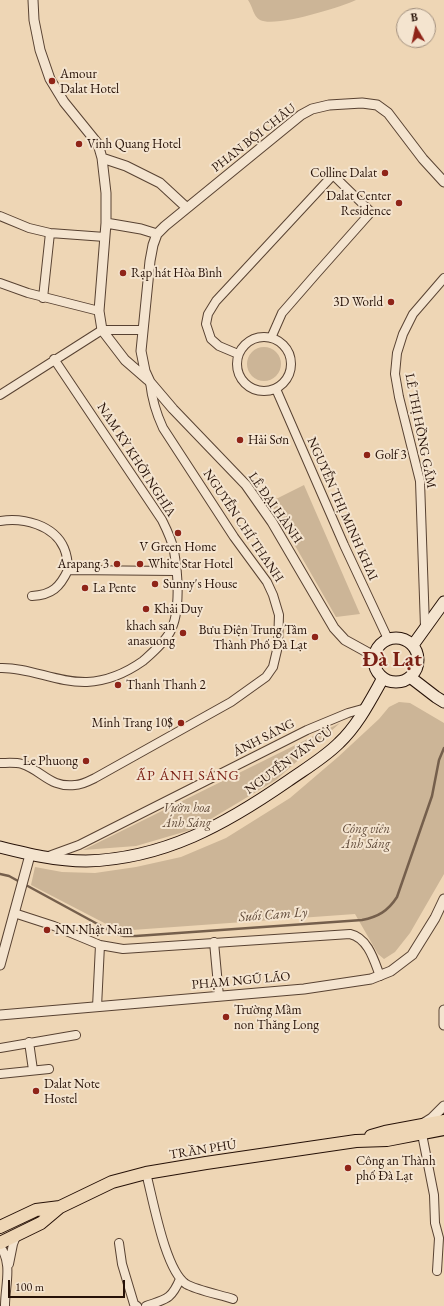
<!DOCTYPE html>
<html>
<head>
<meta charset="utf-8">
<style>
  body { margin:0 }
  #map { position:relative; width:444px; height:1306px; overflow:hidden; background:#eed6b5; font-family:"EB Garamond",serif }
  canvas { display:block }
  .north { position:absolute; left:396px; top:8px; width:40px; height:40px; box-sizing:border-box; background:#f4e4cf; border:1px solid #a2907f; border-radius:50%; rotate:351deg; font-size:11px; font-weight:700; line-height:16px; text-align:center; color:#261107 }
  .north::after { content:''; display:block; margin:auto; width:14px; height:18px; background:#8f2418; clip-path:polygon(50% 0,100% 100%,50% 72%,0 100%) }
  .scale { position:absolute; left:8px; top:1280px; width:117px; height:18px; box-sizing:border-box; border:2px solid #261107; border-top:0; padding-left:5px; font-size:12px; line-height:14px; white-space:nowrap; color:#261107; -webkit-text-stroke:3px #f4e4cf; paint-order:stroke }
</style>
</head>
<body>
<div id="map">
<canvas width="444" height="1306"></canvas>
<div class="north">B</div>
<div class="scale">100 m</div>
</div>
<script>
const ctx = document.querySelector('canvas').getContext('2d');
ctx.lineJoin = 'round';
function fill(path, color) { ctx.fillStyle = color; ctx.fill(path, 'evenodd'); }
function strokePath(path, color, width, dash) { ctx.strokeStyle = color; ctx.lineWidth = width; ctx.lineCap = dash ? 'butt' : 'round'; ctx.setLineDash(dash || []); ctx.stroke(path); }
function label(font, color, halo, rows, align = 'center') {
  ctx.font = font + ' "EB Garamond",serif'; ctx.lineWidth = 4; ctx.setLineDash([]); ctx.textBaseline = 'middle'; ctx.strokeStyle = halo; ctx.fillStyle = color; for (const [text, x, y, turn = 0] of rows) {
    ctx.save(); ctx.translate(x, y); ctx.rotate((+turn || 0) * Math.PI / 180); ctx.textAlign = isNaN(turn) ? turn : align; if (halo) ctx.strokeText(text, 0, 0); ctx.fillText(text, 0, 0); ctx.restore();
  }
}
fill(new Path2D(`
  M248 0H356C341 7 275 28 260 20 253 16 253 7 248 0Z
  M247 364a17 17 0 1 1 34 0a17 17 0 1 1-34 0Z
  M304 485 360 614 336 617 270 502Z
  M399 702 410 703 444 723V874L410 933 395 952 384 959 378 954 355 914 132 930 110 926 31 885 35 867 62 872 95 873 136 867 181 857 226 838 290 798 338 757 379 719 389 707Z
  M340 723 276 780 194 829 136 846 83 850Z`), '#ccb597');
strokePath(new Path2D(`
  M0 874 9 876 20 882
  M24 884 114 933 124 936H136L362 920C378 917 388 911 397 897L432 796 439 760 444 748`), '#755f4c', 2.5);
const minor = new Path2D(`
  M0 216 29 228 50 233 105 237
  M0 283 28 293 99 311
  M43 298 50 233
  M237 364a27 27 0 1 1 54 0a27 27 0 1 1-54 0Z
  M238 354 219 346 211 339 206 324 208 314 216 301 333 175 371 212 316 274 282 313 271 338
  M276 389 344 545 388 639
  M0 395 102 330H142
  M0 521C23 517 54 525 64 548 67 555 68 562 68 570L176 571
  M32 596C52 595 60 587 68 570
  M425 627 420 481 399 397 395 374 397 353 403 334 413 314 444 278
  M0 668C29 667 57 683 87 682 107 681 126 673 143 661 152 653 164 643 170 632 181 612 178 573 174 551 172 540 167 530 162 520L54 359
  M0 763C7 763 15 762 22 764 43 771 50 788 75 785 82 785 89 781 95 778L231 702 266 677 273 667 278 646 279 615 273 595 267 582 234 537 163 428C156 413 152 400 150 382
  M46 857 79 845 307 730 348 713 366 708
  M14 913 54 926 100 945 123 949 350 934C368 938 374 960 380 976
  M214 942 219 996
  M97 1007 100 945
  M29 1042 33 1070
  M0 1048 76 1035
  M0 1074 49 1069
  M422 1134 434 1195 435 1223 439 1238 437 1271
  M146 1173C153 1199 165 1270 186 1284 196 1290 221 1295 233 1299
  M119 1243 122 1264 134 1304 137 1306
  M0 1246C13 1264 5 1285 5 1306
  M9 1264 13 1244 17 1234
  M146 1306C166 1299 171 1300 180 1279`);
const tertiary = new Path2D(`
  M33 0 34 20 40 50 50 79 64 102 98 144 102 158 106 193V223L99 311 102 330 125 360 148 380
  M102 158 126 166 160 183 187 208
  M106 223 141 229 157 234
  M374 656 345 640 334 628 272 522 246 485 173 409 150 382 145 371 141 351 150 261 153 245 157 234 165 226 301 115 312 109 329 105 362 103 377 105 388 113 423 159 444 182
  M0 965 30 855
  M444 1010V1025
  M0 1015 304 989 371 979 391 971 412 955 435 918 444 899
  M424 1123 432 1118 444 1106`);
const secondary = new Path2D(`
  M374 660a22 22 0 1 1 44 0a22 22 0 1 1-44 0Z
  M413 645 444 602
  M410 677 436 697 444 702
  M0 847C28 854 56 861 86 861 164 859 226 824 288 781 305 769 324 758 339 743 358 725 370 701 383 678`);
const primary = new Path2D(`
  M371 1136 385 1132 444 1121
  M0 1227 36 1210 60 1207
  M0 1243 41 1223 60 1207 112 1182 146 1173 206 1163 356 1141 387 1140 444 1129`);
strokePath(minor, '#584232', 10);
strokePath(tertiary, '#584232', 11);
strokePath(secondary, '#261107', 13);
strokePath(primary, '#261107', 14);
strokePath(minor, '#f4e4cf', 8);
strokePath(tertiary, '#f4e4cf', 9);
strokePath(secondary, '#f4e4cf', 11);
strokePath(primary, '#eed6b5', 12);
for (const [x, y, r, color] of [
  [52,81,4,"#8f2418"],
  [79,144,4,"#8f2418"],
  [385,173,4,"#8f2418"],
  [399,203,4,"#8f2418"],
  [123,273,4,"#8f2418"],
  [391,302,4,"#8f2418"],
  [240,440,4,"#8f2418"],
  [367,455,4,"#8f2418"],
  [178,533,4,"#8f2418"],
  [117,564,4,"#8f2418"],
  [140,564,4,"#8f2418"],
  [155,584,4,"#8f2418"],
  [85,588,4,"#8f2418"],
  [146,609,4,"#8f2418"],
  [183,633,4,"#8f2418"],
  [315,637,4,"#8f2418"],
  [118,685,4,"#8f2418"],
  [181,723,4,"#8f2418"],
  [86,761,4,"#8f2418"],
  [47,930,4,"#8f2418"],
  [226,1017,4,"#8f2418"],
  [36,1091,4,"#8f2418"],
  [348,1168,4,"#8f2418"]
]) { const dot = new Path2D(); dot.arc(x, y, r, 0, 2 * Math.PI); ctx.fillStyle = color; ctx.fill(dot); strokePath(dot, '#f4e4cf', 1.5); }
label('13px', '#261107', '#f4e4cf', [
  ["Amour",60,74],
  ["Dalat Hotel",60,89],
  ["Vinh Quang Hotel",87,144],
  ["Colline Dalat",377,173,"right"],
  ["Dalat Center",391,196,"right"],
  ["Residence",391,211,"right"],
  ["Rạp hát Hòa Bình",131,273],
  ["3D World",383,302,"right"],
  ["Hải Sơn",248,440],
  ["Golf 3",375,455],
  ["V Green Home",178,547,"center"],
  ["Arapang 3",109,564,"right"],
  ["White Star Hotel",148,564],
  ["Sunny's House",163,584],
  ["La Pente",93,588],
  ["Khải Duy",154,609],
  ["khach san",175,626,"right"],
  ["anasuong",175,641,"right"],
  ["Bưu Điện Trung Tâm",307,630,"right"],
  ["Thành Phố Đà Lạt",307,645,"right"],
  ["Thanh Thanh 2",126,685],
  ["Minh Trang 10$",173,723,"right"],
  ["Le Phuong",78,761,"right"],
  ["NN Nhật Nam",55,930],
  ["Trường Mầm",234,1010],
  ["non Thăng Long",234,1025],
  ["Dalat Note",44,1084],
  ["Hostel",44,1099],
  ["Công an Thành",356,1161],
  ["phố Đà Lạt",356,1176]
], 'left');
label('13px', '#261107', '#f4e4cf', [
  ["PHAN BỘI CHÂU",254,138,-38],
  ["LÊ THỊ HỒNG GẤM",420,431,79],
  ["NAM KỲ KHỞI NGHĨA",136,460,57],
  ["LÊ ĐẠI HÀNH",275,508,55],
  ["NGUYỄN THỊ MINH KHAI",342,509,66],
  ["NGUYỄN CHÍ THANH",243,526,56],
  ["ÁNH SÁNG",264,738,-27],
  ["NGUYỄN VĂN CỪ",289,761,-36],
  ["PHẠM NGŨ LÃO",241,981,-5],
  ["TRẦN PHÚ",203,1150,-9]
]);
label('italic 13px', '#604a39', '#f4e4cf', [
  ["Vườn hoa",187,808],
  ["Ánh Sáng",187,823],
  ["Công viên",366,829],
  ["Ánh Sáng",366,844]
]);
ctx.letterSpacing = '1px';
label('14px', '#7a1f14', '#f4e4cf', [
  ["ẤP ÁNH SÁNG",188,776]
]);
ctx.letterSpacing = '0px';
label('italic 14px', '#5b4535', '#f4e4cf', [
  ["Suối Cam Ly",273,915,-4]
]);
label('bold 21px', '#7a1f14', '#f4e4cf', [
  ["Đà Lạt",392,660]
]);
</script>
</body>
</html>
